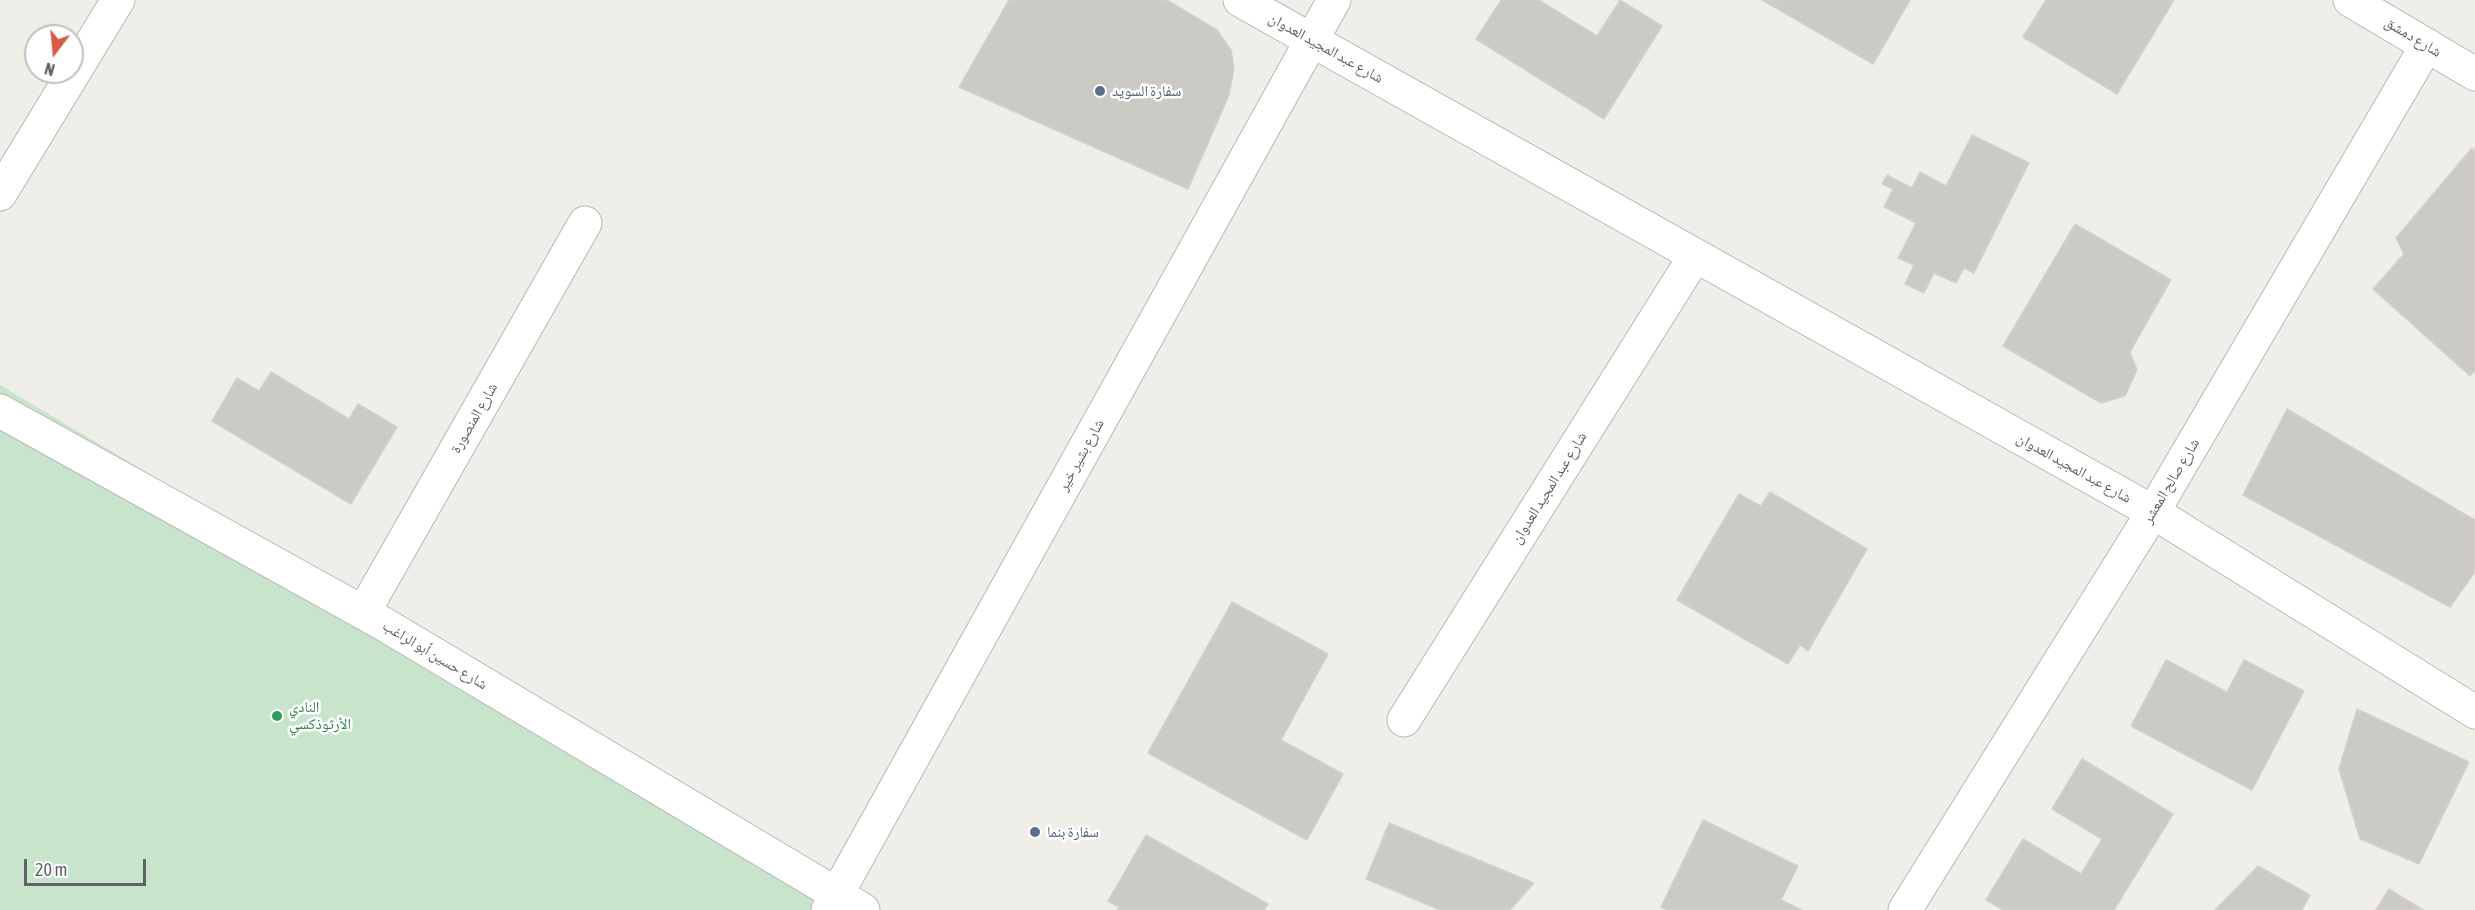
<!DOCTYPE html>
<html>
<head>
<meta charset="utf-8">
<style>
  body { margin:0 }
  #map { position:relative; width:2475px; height:910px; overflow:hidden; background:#f0eee8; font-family:"Asap Condensed",sans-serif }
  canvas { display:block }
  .north { position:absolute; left:24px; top:24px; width:60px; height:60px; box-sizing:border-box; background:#fff; border:2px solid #bfc0c2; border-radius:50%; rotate:196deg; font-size:16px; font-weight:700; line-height:24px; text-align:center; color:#5f6266 }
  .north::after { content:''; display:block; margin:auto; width:21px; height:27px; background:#d75c46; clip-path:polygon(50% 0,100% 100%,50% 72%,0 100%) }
  .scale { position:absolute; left:24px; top:859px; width:122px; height:27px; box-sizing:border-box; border:3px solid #5f6266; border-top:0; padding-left:8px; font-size:18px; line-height:21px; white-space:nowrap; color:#5f6266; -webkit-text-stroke:4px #fff; paint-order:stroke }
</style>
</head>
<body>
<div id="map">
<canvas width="2475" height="910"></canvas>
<div class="north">N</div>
<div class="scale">20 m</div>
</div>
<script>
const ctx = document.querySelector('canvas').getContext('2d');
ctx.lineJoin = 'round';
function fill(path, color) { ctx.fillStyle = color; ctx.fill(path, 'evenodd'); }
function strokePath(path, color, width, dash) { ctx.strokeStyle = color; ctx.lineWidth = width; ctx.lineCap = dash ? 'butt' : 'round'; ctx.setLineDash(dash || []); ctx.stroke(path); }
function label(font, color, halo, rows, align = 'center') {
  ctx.font = font + ' "Asap Condensed","Noto Naskh Arabic",sans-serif'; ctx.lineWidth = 5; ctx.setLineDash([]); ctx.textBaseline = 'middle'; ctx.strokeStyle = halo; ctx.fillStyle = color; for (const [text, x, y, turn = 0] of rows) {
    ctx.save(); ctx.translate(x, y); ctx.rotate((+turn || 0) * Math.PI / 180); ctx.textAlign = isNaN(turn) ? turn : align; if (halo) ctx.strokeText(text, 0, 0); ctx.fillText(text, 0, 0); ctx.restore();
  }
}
fill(new Path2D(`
  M0 385 833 881 817 910H0Z`), '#c8e4ca');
const building = new Path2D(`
  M1009 0H1167L1217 30 1231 50 1234 69 1229 95 1188 189 959 87Z
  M1501 0H1539L1597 36 1620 0 1662 26 1604 119 1476 39Z
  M1762 0H1910L1873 64Z
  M2046 0H2174L2117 94 2023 37Z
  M1972 135 2029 163 1974 273 1964 268 1956 283 1934 273 1924 293 1905 284 1914 265 1898 258 1916 223 1884 207 1893 189 1882 184 1887 175 1912 188 1920 172 1946 186Z
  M2472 148 2475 151V371L2470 376 2373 289 2404 254 2396 238Z
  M2075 224 2171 280 2130 352 2137 370 2125 396 2101 403 2003 346Z
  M271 372 349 419 358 404 397 427 351 504 212 421 237 378 259 391Z
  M2287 409 2475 520V572L2450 607 2243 495Z
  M1770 492 1867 549 1808 651 1800 645 1788 664 1677 600 1739 494 1761 506Z
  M1232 602 1328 654 1281 740 1343 774 1307 840 1148 753Z
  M2166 660 2227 692 2244 660 2304 691 2252 790 2131 726Z
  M2357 709 2469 762 2419 864 2360 839 2339 769Z
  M2082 759 2173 814 2114 910H2003L1986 900 2023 839 2081 874 2102 839 2052 809Z
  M1703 820 1798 866 1781 900 1802 910H1668L1661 907Z
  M1389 823 1534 883 1510 910H1440L1366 879Z
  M1146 835 1268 904 1264 910H1117L1119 907 1108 901Z
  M2258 866 2310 895 2302 910H2215Z
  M2389 889 2423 910H2376Z`);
fill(building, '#cbcac4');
strokePath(building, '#d4d1c7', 1.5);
const minor = new Path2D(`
  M1240 0 2153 512 2475 712
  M0 194 118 0
  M0 411 382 623 863 910
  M363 613 585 223
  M1404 720 1695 256
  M828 910 1334 0
  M1905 910 2153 512 2427 45`);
const tertiary = new Path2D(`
  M2350 0 2475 74`);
strokePath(minor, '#b5b7bb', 35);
strokePath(tertiary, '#b5b7bb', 35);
strokePath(minor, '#fff', 33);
strokePath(tertiary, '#fff', 33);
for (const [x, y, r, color] of [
  [1100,91,6,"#5c6f8a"],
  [277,716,6,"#2e9e5b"],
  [1035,832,6,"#5c6f8a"]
]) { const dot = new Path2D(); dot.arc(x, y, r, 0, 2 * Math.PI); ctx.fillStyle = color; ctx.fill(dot); strokePath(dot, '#fff', 2); }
label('15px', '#5f6266', '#fff', [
  ["شارع دمشق",2413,37,31],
  ["شارع عبد المجيد العدوان",1326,48,29],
  ["شارع المنصورة",474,418,-60],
  ["شارع بشير خير",1081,455,-61],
  ["شارع عبد المجيد العدوان",2074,468,29],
  ["شارع صالح المعشر",2171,481,-59],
  ["شارع عبد المجيد العدوان",1549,488,-58],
  ["شارع حسين أبو الراغب",435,655,31]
]);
label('15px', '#4e5e75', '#fff', [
  ["سفارة السويد",1112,91],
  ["سفارة بنما",1047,832]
], 'left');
label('15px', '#27864d', '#fff', [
  ["النادي",289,707],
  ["الأرثوذكسي",289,724]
], 'left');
</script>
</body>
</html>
